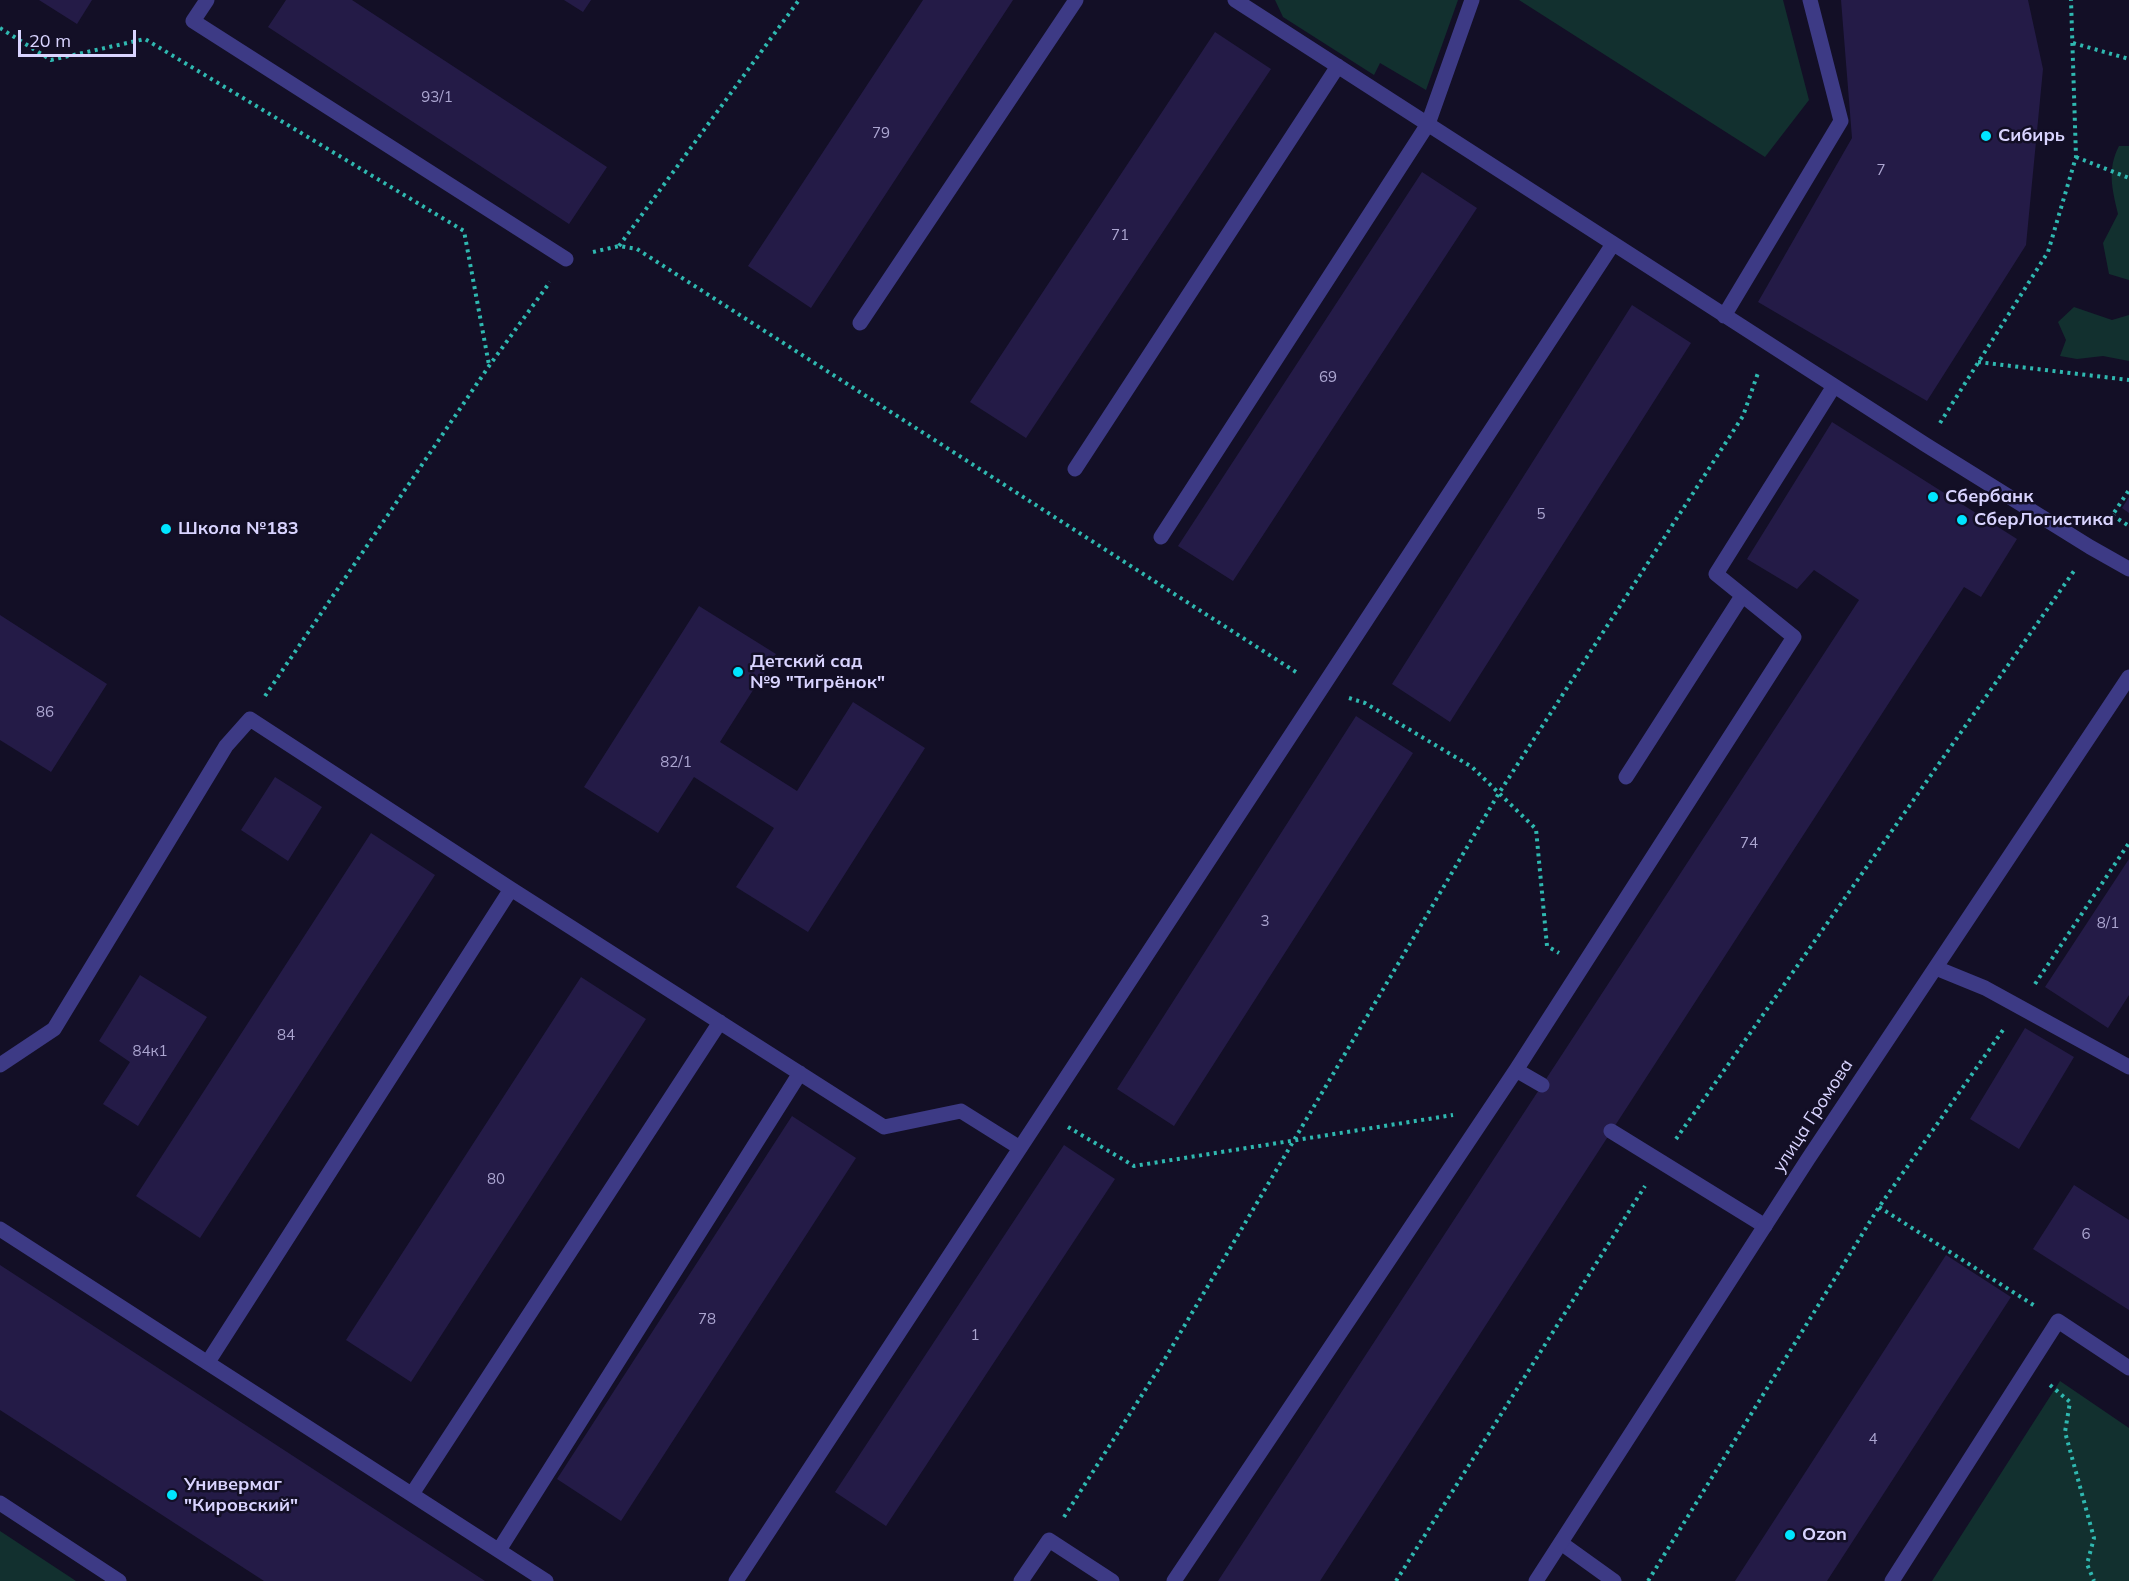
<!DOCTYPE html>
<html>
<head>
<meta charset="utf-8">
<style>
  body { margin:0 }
  #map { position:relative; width:2129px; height:1581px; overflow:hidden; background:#130f26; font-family:Mulish,sans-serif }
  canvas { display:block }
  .scale { position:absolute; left:18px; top:30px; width:118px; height:27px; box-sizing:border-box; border:3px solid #d9d4ff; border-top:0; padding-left:8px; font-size:18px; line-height:21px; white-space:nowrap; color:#d9d4ff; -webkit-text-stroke:4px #130f26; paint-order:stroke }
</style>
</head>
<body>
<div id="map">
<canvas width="2129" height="1581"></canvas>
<div class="scale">20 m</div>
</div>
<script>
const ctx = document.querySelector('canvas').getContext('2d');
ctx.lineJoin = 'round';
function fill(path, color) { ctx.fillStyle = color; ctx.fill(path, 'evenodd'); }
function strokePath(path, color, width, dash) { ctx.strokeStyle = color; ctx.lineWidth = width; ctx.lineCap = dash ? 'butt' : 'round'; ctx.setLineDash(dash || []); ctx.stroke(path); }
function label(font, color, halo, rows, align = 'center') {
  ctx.font = font + ' Mulish,sans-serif'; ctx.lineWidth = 5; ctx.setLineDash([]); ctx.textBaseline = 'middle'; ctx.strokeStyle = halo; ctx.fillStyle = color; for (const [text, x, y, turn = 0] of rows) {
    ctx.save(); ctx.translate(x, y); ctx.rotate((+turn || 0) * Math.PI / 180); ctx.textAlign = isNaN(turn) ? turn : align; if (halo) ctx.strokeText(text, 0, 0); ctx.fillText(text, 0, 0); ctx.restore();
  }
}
fill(new Path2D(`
  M1275 0H1458L1426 90 1380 63 1374 75 1283 17Z
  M1519 0H1783L1809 100 1765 157Z
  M2119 146H2129V280L2109 274 2103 243 2118 214C2112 189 2107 169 2119 146Z
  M2074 307 2112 320 2129 315V361L2103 356 2077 359 2060 356 2066 340 2058 322Z
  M2060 1381 2129 1428V1581H1932Z
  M0 1531 76 1581H0Z`), '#12302f');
fill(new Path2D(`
  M39 0H92L77 24Z
  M286 0H352L607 167 569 224 268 27Z
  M564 0H591L583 12Z
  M923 0H1013L811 308 748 266Z
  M1841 0H2028L2043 69 2026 245 1927 401 1758 302 1852 138Z
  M1215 32 1271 69 1026 438 970 402Z
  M1422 172 1477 208 1233 581 1178 546Z
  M1632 305 1691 343 1450 722 1392 684Z
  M1832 422 2017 539 1981 597 1964 587 1320 1581H1218L1859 600 1814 570 1797 589 1747 559Z
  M2129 497V513L2122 508Z
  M699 606 776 654 720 742 797 791 853 702 925 748 808 932 736 887 774 828 694 777 658 833 584 787Z
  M0 615 107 684 51 772 0 740Z
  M1356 716 1413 753 1174 1126 1117 1089Z
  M275 777 322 807 288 861 241 830Z
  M371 833 435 875 200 1238 136 1196Z
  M2129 859V995L2108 1028 2045 987Z
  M140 975 207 1017 138 1126 103 1104 130 1062 99 1041Z
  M581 977 646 1019 411 1382 346 1340Z
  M2025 1028 2074 1057 2019 1149 1970 1119Z
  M792 1116 856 1158 621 1521 557 1479Z
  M1064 1145 1115 1179 886 1526 835 1492Z
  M2074 1185 2129 1220V1310L2033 1249Z
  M1946 1255 2011 1297 1827 1581H1735Z
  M0 1265 485 1581H264L0 1410Z`), '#241b47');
strokePath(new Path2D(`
  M0 28 51 60 145 39 464 231 489 365
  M2073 43 2129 59
  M2076 157 2129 178
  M619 246 799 0
  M593 252 619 246 637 249 1299 674
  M1978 362 2129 380
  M1940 423 2048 252 2076 157 2071 0
  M2112 515 2129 526
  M2106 525 2129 490
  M265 696 489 366 550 282
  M1349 698 1365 703 1472 767 1536 829 1547 946 1559 953
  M2035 984 2129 843
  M1068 1127 1134 1166 1453 1115
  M1676 1139 2074 571
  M1879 1207 2035 1306
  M2050 1385 2070 1402 2065 1432 2094 1538 2087 1564 2094 1581
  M1064 1517 1163 1362 1499 793 1743 416 1759 370
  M1396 1581 1645 1186
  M1648 1581 1879 1207 2003 1030`), '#2fb8b0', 4, [3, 4.5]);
strokePath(new Path2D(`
  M207 0 193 21 566 259
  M1235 0 1926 445 2090 547 2129 569
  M1724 316 1841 121 1810 0
  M860 323 1076 0
  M1075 469 1338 66
  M1161 537 1428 124 1472 0
  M1626 777 1742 596
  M1936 968 1985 988 2129 1067
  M0 1065 54 1029 226 746 250 719 511 889 884 1127 961 1111 1020 1148
  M1516 1070 1542 1085
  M1611 1131 1765 1226
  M0 1229 546 1581
  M208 1362 511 889
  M412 1494 720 1022
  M1561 1543 1614 1581
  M499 1550 800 1073
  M736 1581 1613 244
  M1021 1581 1049 1540 1112 1581
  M1174 1581 1516 1070 1794 637 1716 574 1834 386
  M1892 1581 2058 1321 2129 1368`), '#3d3a85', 15);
strokePath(new Path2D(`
  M0 1503 119 1581
  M1536 1581 1808 1159 2129 677`), '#3d3a85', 15);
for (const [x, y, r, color] of [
  [1986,136,6,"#00e5ff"],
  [1933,497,6,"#00e5ff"],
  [1962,520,6,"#00e5ff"],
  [166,529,6,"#00e5ff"],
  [738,672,6,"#00e5ff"],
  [172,1495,6,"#00e5ff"],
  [1790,1535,6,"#00e5ff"]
]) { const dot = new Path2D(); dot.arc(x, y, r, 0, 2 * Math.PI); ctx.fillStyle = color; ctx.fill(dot); strokePath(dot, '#130f26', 2); }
label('15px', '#aca6d1', null, [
  ["93/1",437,97],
  ["79",881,133],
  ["7",1881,170],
  ["71",1120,235],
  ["69",1328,377],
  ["5",1541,514],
  ["86",45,712],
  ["82/1",676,762],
  ["74",1749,843],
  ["3",1265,921],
  ["8/1",2108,923],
  ["84",286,1035],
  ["84к1",150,1051],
  ["80",496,1179],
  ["6",2086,1234],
  ["78",707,1319],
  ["1",975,1335],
  ["4",1873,1439]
]);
label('bold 18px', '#d9d4ff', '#130f26', [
  ["Сибирь",1998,136],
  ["Сбербанк",1945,497],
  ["СберЛогистика",1974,520],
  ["Школа №183",178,529],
  ["Детский сад",750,662],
  ["№9 \"Тигрёнок\"",750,683],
  ["Универмаг",184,1485],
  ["\"Кировский\"",184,1506],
  ["Ozon",1802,1535]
], 'left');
label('18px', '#d9d4ff', '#130f26', [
  ["улица Громова",1813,1116,-57]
]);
</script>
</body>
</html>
